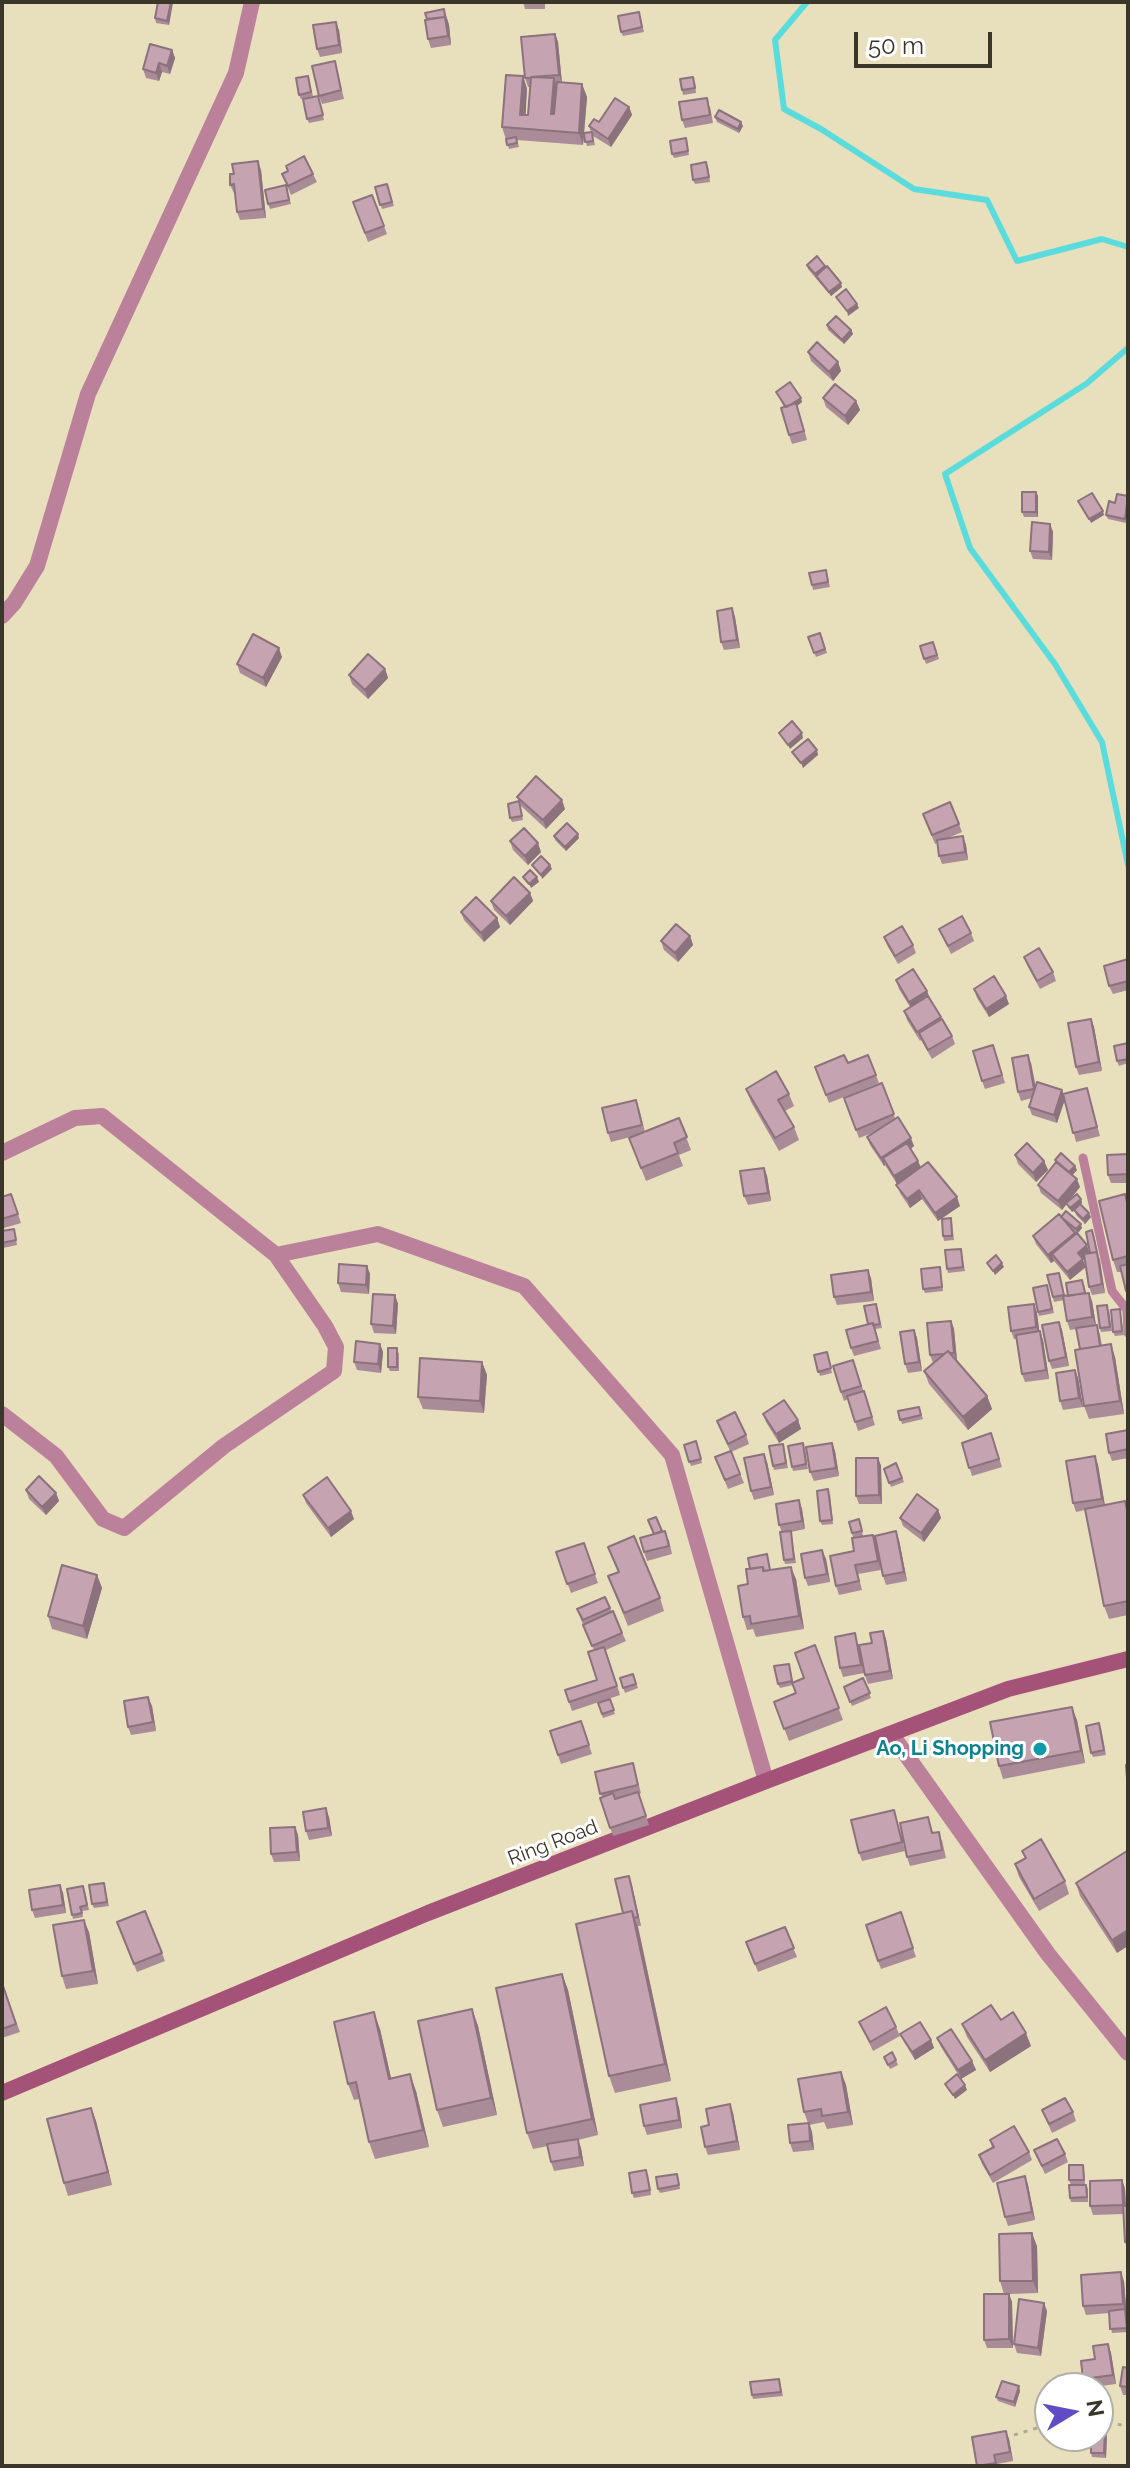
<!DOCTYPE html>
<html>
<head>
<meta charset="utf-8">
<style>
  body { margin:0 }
  #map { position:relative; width:1130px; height:2468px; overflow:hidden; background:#e8dfbd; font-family:Raleway,sans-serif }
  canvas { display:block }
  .frame { position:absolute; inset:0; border:4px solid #3a3629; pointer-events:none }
  .north { position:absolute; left:1034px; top:2372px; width:80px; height:80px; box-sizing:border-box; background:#fff; border:2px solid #b0afa9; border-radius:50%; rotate:80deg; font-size:22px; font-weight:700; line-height:32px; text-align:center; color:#3a3629 }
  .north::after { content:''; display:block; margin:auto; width:28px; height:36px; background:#624cc5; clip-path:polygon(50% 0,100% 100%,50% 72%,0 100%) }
  .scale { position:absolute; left:854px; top:32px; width:138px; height:36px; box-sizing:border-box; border:4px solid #3a3629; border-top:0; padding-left:10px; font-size:24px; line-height:28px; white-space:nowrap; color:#3a3629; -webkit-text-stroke:6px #fff; paint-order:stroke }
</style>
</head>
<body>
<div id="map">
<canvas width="1130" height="2468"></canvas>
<div class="frame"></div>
<div class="north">N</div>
<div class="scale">50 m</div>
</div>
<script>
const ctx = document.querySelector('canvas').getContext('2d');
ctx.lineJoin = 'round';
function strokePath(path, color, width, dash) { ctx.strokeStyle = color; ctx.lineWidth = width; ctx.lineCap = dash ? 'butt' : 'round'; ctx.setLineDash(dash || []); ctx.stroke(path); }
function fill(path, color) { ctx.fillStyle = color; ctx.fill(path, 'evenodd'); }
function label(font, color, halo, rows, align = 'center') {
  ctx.font = font + ' Raleway,sans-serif'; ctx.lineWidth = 6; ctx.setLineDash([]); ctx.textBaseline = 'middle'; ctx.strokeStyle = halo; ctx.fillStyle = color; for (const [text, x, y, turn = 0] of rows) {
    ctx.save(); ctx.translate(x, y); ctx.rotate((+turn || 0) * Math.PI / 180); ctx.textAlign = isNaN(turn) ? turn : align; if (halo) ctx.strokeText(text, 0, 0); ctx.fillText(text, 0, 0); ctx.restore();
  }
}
strokePath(new Path2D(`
  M807 2 775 40 784 109 821 129 914 189 987 200 1017 261 1102 239 1128 247
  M1128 348 1086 384 945 474 970 548 1055 664 1102 742 1128 865`), '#5adcdd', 6);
strokePath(new Path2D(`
  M1098 2421 1128 2426
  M1014 2435 1050 2424`), '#afa88d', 3, [4, 6]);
strokePath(new Path2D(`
  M1083 1158 1112 1291 1127 1310 1128 1333`), '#bb819a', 9);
strokePath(new Path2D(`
  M2 616 14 603 37 566 88 394 236 73 252 2
  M2 1153 75 1118 102 1116 276 1255
  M2 1414 56 1456 103 1519 124 1528 224 1446 334 1371 336 1347 325 1326 276 1255 378 1234 524 1286 672 1455 766 1781
  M892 1735 1048 1954 1128 2053`), '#bb819a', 16);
strokePath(new Path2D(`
  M2 2093 428 1913 766 1781 1008 1689 1128 1659`), '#a55278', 16);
fill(new Path2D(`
  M158 2H172L169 25 156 23 155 18Z
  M523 2H545V9H525Z
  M444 9 449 25 451 45 431 48 428 39Z
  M639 12 644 32 623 36 621 32Z
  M339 30 342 53 320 57 317 49Z
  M555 34 558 42 562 83 582 84 587 97 584 133 591 132 589 126 599 122 629 107 632 115 611 147 593 136 595 145 587 146 584 135 583 145 517 140 519 147 509 149 502 127 523 76 527 89 525 115H528L530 87H528L525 78Z
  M172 50 175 58 170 74 162 72 159 81 146 78 143 69Z
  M335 61 344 99 322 104 319 96Z
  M308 76 313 96 301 99 299 95Z
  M695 82 696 93 683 95 682 90Z
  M318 96 324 120 309 123 307 119Z
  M710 106 713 123 685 128 682 120Z
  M715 117 743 126 739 133 717 122Z
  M686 138 689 155 674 158 672 154Z
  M708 166 710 182 695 184 693 180Z
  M261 170 266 218 240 220 237 212 235 193H234L230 185Z
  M282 174H313L317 182 291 195Z
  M387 184 394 206 382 209 375 187Z
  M286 185 291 204 270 209 268 204Z
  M372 195 387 234 368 242 353 202Z
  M807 265 842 287 831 296 808 269Z
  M827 325 851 330 853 334 844 344 828 330Z
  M808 352 838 362 841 371 833 381 811 361Z
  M776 392 802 402 797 406 807 440 792 444 789 435 784 407Z
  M823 398 856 401 860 410 848 425 826 407Z
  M1036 492 1038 496V517H1024L1022 512Z
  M1117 494 1126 523 1108 519 1106 515 1115 503Z
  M1050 524 1053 532 1052 560 1033 559 1030 551Z
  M826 570 830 587 813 590 812 585Z
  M732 608 735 617 740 648 724 650 721 642Z
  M820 633 827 653 816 657 808 637Z
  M933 642 939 659 926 664 920 646Z
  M282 657 266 687 240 673 237 664Z
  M385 669 388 678 368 699 352 684 349 675Z
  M517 797 565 809 546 829 520 805Z
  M520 806 523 820 512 822 510 818Z
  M923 814 959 824 962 832 948 838 963 836 966 845 968 860 942 864 939 856 937 843 935 844Z
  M554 836 579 838 566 851 555 840Z
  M510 841 541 852 528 865 513 850Z
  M530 893 533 901 510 925 494 910 491 901Z
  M461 912 497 918 500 927 484 942 464 920Z
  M939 929 971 933 974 941 951 954Z
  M690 936 693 945 678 962 664 950 661 941Z
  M884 937 913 945 916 953 898 964 887 945Z
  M1024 957 1053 972 1056 981 1040 989 1027 965Z
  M1128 959V990L1113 994 1109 986Z
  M896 980 927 991 930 999 952 1036 955 1044 932 1059 921 1040 920 1041 907 1020 904 1011 910 1007 899 989Z
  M974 989 1009 1004 989 1017 977 998Z
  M1091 1019 1094 1027 1102 1071 1079 1075 1076 1067Z
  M1128 1043V1063L1119 1066 1117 1061Z
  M993 1045 1005 1083 985 1089 982 1081Z
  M868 1055 879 1083 829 1103 815 1067 848 1063Z
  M1031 1063 1036 1087 1062 1090 1063 1094 1087 1088 1100 1136 1076 1142 1065 1100 1057 1123 1032 1115 1029 1107 1032 1098 1021 1101 1018 1092Z
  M882 1083 895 1118 914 1146 911 1149 921 1167 960 1206 938 1221 922 1199 910 1208 900 1193 897 1184 885 1165 884 1166 870 1145 867 1137 875 1132 859 1138 844 1098Z
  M746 1089 789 1094 794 1106 785 1111 794 1127 799 1140 779 1151 751 1102Z
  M639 1108 645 1132 679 1118 691 1150 679 1155 683 1166 646 1181 629 1138 634 1136 611 1142 608 1133Z
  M1128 1154V1183H1111L1108 1175Z
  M1015 1155 1044 1161 1048 1170 1036 1182 1018 1164Z
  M1055 1160 1077 1170 1072 1175 1080 1187 1069 1200 1081 1199 1082 1203 1080 1205 1091 1217 1085 1224 1076 1215 1075 1210 1072 1212 1066 1204 1062 1210 1041 1193 1038 1185 1056 1162Z
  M764 1168 767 1176 771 1201 748 1205 744 1196Z
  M11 1194 21 1223 4 1228 2 1223V1197Z
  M1128 1202V1297L1121 1272H1117L1113 1260Z
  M1061 1216 1082 1228 1077 1234 1090 1253 1094 1235 1105 1293 1092 1295 1089 1287 1084 1259 1070 1280 1054 1261 1051 1263 1036 1244 1033 1236Z
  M952 1222 954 1240 944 1241 943 1236Z
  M2 1231 15 1233 17 1245 3 1248Z
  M961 1249 965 1271 948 1273 947 1269Z
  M367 1266 370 1274 369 1294 341 1292 338 1283Z
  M940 1267 943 1291 925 1293 923 1289Z
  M1047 1275 1065 1296H1068L1084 1284 1086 1293 1092 1301 1096 1325 1100 1334 1102 1346 1115 1357 1124 1414 1089 1419 1084 1406 1080 1349 1076 1329 1070 1330 1067 1321 1064 1300 1054 1302Z
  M871 1278 874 1301 837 1305 834 1297Z
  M1047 1285 1054 1313 1039 1316 1038 1312Z
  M395 1295 398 1304 396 1334 374 1333 371 1324Z
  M1034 1304 1037 1313 1039 1331 1043 1340 1049 1379 1025 1382 1022 1374 1017 1339H1014L1011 1331Z
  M877 1308 882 1328 875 1329 881 1349 854 1356 851 1348Z
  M1109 1309 1112 1331 1101 1332 1100 1328Z
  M1120 1309 1124 1335 1115 1336 1113 1332Z
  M951 1321 954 1329 957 1361 987 1396 992 1409 968 1430 929 1384 924 1371 933 1363 930 1355Z
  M1059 1322 1062 1330 1069 1366 1052 1369 1049 1361Z
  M914 1330 917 1338 922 1371 908 1373 905 1364Z
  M380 1344 383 1352 381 1373 357 1370 354 1362Z
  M399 1352V1371H390L388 1367Z
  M827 1352 832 1373 820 1376 814 1355Z
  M853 1360 875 1425 858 1431 848 1399 844 1401 841 1392Z
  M482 1362 487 1375 484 1413 423 1409 418 1397Z
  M1075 1370 1078 1378 1083 1407 1063 1410 1060 1401Z
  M919 1407 923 1419 902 1424 898 1411Z
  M763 1414 798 1420 801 1429 779 1443 766 1422Z
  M717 1421 746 1435 749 1444 731 1452 744 1483 728 1489 715 1457 730 1451Z
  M1128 1430V1458L1112 1461 1109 1453Z
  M991 1433 1002 1467 972 1476 962 1443Z
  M696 1441 702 1463 691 1466 684 1445Z
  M832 1443 835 1451 839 1476 814 1481 810 1472Z
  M784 1448 788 1468 774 1470 773 1466Z
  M805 1448 808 1469 793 1471 792 1467Z
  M1095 1456 1098 1465 1105 1505 1125 1501 1128 1508V1615L1109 1619 1104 1606 1085 1510 1076 1512 1073 1503Z
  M878 1458 881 1466 882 1504H859L856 1496Z
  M767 1462 774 1495 754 1500 751 1491Z
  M896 1463 904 1482 891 1487 884 1469Z
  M26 1490 56 1493 59 1501 46 1515 29 1499Z
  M830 1493 833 1524 822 1525 820 1521Z
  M303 1495 354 1519 331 1537 306 1503Z
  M799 1500 802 1509 805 1529 791 1532 796 1563 785 1564 784 1560 782 1532 779 1525Z
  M938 1510 941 1518 924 1542 903 1526 900 1518Z
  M861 1524 863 1536 853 1537 852 1533Z
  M662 1532 669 1540 672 1554 647 1561 644 1552 654 1534Z
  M873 1535 876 1543 881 1570 858 1574 862 1590 839 1595 836 1586Z
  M899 1540 907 1581 886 1585 883 1576Z
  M584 1543 598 1583 571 1593 556 1552Z
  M608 1547 660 1598 664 1611 628 1626 613 1589 618 1572Z
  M822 1550 826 1559 830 1582 808 1586 805 1578Z
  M768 1559 770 1570 796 1579 804 1629 756 1637 753 1629 747 1630 743 1617 750 1569Z
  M97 1575 102 1588 87 1639 52 1629 48 1616Z
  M610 1608 626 1641 606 1650 620 1695 572 1711 565 1690 597 1680 594 1650 586 1633 577 1609Z
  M883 1631 886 1639 893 1679 868 1684 864 1673 843 1677 840 1668 859 1645 872 1643Z
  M815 1645 843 1720 789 1741 774 1702 796 1693 793 1685 780 1688 778 1684 790 1668 793 1682 804 1678Z
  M633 1674 638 1688 625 1693 620 1678Z
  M863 1678 871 1698 852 1706 844 1687Z
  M610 1699 615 1714 603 1718 598 1703Z
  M152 1706 156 1731 131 1735 128 1727Z
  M1077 1720 1085 1763 1003 1779 999 1766Z
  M581 1721 592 1754 561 1764 550 1731Z
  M1101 1728 1106 1755 1093 1757 1091 1753Z
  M633 1763 641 1793 639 1794 649 1825 613 1836 600 1798 602 1797 595 1772Z
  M894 1810 905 1851 862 1861 859 1853Z
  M329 1817 332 1836 309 1840 306 1831Z
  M928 1817 933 1833 942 1840 946 1858 910 1866 907 1857Z
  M295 1827 298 1835 300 1861 274 1862 271 1854Z
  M1022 1851 1065 1881 1069 1894 1039 1911 1019 1877 1015 1864 1025 1859Z
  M1127 1851 1117 1953 1080 1896 1076 1883Z
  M629 1876 641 1926H638L671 2081 615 2093 609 2076 623 1913Z
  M104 1883 109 1906 94 1908 92 1904Z
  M60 1885 63 1893 66 1913 35 1918 32 1910Z
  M85 1891 89 1910 82 1911 83 1917 73 1919 72 1915Z
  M145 1911 165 1961 137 1972 117 1922Z
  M901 1912 916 1957 881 1969 878 1961Z
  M785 1927 797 1957 758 1972 746 1942Z
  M89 1932 98 1984 66 1989 62 1976Z
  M562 1974 568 1990 598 2135 578 2140 581 2148 584 2166 554 2171 551 2162 548 2146 533 2149 527 2133Z
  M2 1982 20 2032 2 2038Z
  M472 2009 478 2026 497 2115 443 2127 437 2110Z
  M859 2022 896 2027 900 2036 873 2051Z
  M962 2024 1031 2046 990 2072 967 2037Z
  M380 2029 391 2078 416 2091 429 2147 375 2159 369 2142 359 2099 354 2100 348 2084Z
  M900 2034 931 2040 934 2048 915 2060 904 2042Z
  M937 2038 972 2061 976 2070 961 2079 941 2047Z
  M884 2057 896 2060 898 2065 890 2069Z
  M841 2072 846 2085 853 2125 827 2129 824 2122 809 2125 812 2132 814 2150 793 2152 790 2143 808 2123 804 2112Z
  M679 2107 682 2128 647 2135 644 2126Z
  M91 2108 96 2121 112 2185 68 2196 64 2183Z
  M1042 2110 1073 2112 1076 2121 1052 2133Z
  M733 2113 740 2150 708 2155 705 2147 709 2125Z
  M990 2140 1029 2152 1032 2160 993 2183 982 2164 979 2155 992 2148Z
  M1034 2150 1065 2154 1068 2162 1045 2174Z
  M1084 2169 1085 2184 1071 2185 1069 2180Z
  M648 2174 651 2195 634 2198 632 2193Z
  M1025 2176 1028 2185 1035 2220 1008 2226 1005 2217Z
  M678 2178 680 2189 660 2193 658 2189Z
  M1086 2185 1088 2189V2202H1071L1070 2198Z
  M1125 2188 1126 2206H1128V2250L1125 2242 1123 2214 1093 2215 1090 2206Z
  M1037 2246 1038 2293 1009 2294 1012 2302 1013 2348H987L984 2340 1004 2294 1000 2281Z
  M1124 2281 1128 2332 1112 2333 1109 2313 1086 2315 1083 2306Z
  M1047 2311 1041 2356 1017 2353 1014 2344Z
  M1108 2344 1111 2353 1116 2384 1086 2388 1083 2379 1095 2359Z
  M1128 2368V2395H1123L1120 2386Z
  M779 2379 783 2396 753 2399 752 2395Z
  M1020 2391 1015 2407 998 2401 996 2397Z
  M1105 2429 1107 2434 1106 2458 1092 2457 1091 2453Z
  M1009 2439 1013 2461 997 2464 998 2466H977Z`), '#aa8c98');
fill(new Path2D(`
  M171 2 173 3 169 25 167 21Z
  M444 9 449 25 451 45 448 36Z
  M336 22 339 30 342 53 339 45Z
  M555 34 558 42 562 84 559 75Z
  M172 50 175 58 170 74 167 66Z
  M159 63 162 72 159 81 156 73Z
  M523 76 527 89 525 127 520 115Z
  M554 78 558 91 556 127 551 114Z
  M582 84 587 97 583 145 579 133Z
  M629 107 632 115 611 147 608 139Z
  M741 122 743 126 739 133 738 129Z
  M258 161 261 170 266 218 263 209Z
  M841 283 842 287 831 296 829 292Z
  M857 304 859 308 848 316 847 311Z
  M851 330 853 334 844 344 842 340Z
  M838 362 841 371 833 381 829 372Z
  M801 398 802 402 797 406 807 440 804 431 786 408Z
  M856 401 860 410 848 425 845 416Z
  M1036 492 1038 496V517L1036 512Z
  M1128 502V514L1126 523 1125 519Z
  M1103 511 1104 515 1091 523 1089 519Z
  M1050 524 1053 532 1052 560 1049 552Z
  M732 608 735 617 740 648 737 640Z
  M279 648 282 657 266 687 263 678Z
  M385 669 388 678 368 699 365 690Z
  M802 733 803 738 790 749 788 745Z
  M817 750 818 755 803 768 801 763Z
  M562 800 565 809 546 829 543 820Z
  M578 834 579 838 566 851 565 847Z
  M963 836 966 845 968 860 965 852Z
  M538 843 541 852 528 865 525 856Z
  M550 865 552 869 542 879 541 875Z
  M537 877 539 882 531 888 529 884Z
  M530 893 533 901 510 925 506 916Z
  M497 918 500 927 484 942 481 933Z
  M690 936 693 945 678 962 675 953Z
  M927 991 930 999 912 1011 909 1002Z
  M1006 996 1009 1004 989 1017 986 1009Z
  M1091 1019 1094 1027 1102 1071 1099 1062Z
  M1028 1055 1031 1063 1037 1097 1034 1089Z
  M1062 1090 1065 1098 1057 1123 1054 1115Z
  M911 1138 914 1146 887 1164 883 1158 885 1165 884 1166 881 1158Z
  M918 1161 921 1169 897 1185 894 1176Z
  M1044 1161 1048 1170 1036 1182 1033 1173Z
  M1075 1166 1077 1170 1071 1177 1069 1172Z
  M764 1168 767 1176 771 1201 768 1193Z
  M1077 1179 1080 1187 1062 1210 1058 1201Z
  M919 1190 922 1199 910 1208 907 1199Z
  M957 1197 960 1206 938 1221 935 1213Z
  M1081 1199 1082 1203 1072 1212 1070 1208Z
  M1089 1213 1091 1217 1085 1224 1083 1219Z
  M1081 1224 1082 1228 1077 1234 1076 1229Z
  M1075 1233 1078 1241 1052 1254 1054 1261 1051 1263 1048 1255Z
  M1087 1245 1090 1254 1083 1260 1086 1267 1070 1280 1067 1272 1078 1253Z
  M1097 1252 1100 1260 1105 1293 1102 1284Z
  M1002 1263 1004 1267 995 1275 993 1271Z
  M367 1266 370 1274 369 1294 366 1285Z
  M868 1270 871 1278 874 1301 871 1292Z
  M1089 1293 1092 1301 1096 1325 1092 1317Z
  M395 1295 398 1304 396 1334 393 1326Z
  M1034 1304 1037 1313 1040 1336 1036 1327Z
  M951 1321 954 1329 957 1361 954 1353Z
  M1059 1322 1062 1330 1069 1366 1066 1357Z
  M914 1330 917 1338 922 1371 919 1362Z
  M1040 1331 1043 1340 1049 1379 1046 1370Z
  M380 1344 383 1352 381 1373 378 1364Z
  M1111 1344 1115 1357 1124 1414 1120 1401Z
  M482 1362 487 1375 484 1413 480 1401Z
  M1075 1370 1078 1378 1083 1407 1079 1398Z
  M987 1396 992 1409 968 1430 963 1417Z
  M798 1420 801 1429 779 1443 776 1434Z
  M832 1443 835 1451 839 1476 836 1468Z
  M764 1454 767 1462 774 1495 771 1487Z
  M1095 1456 1098 1465 1105 1507 1102 1499Z
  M878 1458 881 1466 882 1504 879 1495Z
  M56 1493 59 1501 46 1515 42 1507Z
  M799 1500 802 1509 805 1529 802 1521Z
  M938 1510 941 1518 924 1542 921 1533Z
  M351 1511 354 1519 331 1537 328 1528Z
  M896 1531 899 1540 907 1581 904 1572Z
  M873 1535 876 1543 881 1570 878 1561Z
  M822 1550 826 1559 830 1582 827 1574Z
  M791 1567 796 1579 804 1629 799 1616Z
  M97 1575 102 1588 87 1639 83 1626Z
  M883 1631 886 1639 893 1679 890 1671Z
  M148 1697 152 1706 156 1731 153 1722Z
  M1072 1707 1077 1720 1085 1763 1081 1751Z
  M326 1808 329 1817 332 1836 328 1828Z
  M295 1827 298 1835 300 1861 297 1852Z
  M629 1876 632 1885 641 1926 638 1917Z
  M60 1885 63 1893 66 1913 63 1905Z
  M632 1911 638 1928 671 2081 665 2064Z
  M84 1920 89 1932 98 1984 93 1971Z
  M1128 1930V1946L1117 1953 1112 1940Z
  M562 1974 568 1990 598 2135 592 2119Z
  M472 2009 478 2026 497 2115 491 2098Z
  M374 2012 380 2029 395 2096 389 2079Z
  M1026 2033 1031 2046 990 2072 985 2060Z
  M931 2040 934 2048 915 2060 912 2052Z
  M972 2061 976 2070 961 2079 958 2070Z
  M841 2072 846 2085 853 2125 848 2112Z
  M410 2074 416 2091 429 2147 423 2130Z
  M965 2085 967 2090 955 2099 953 2095Z
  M676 2098 679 2107 682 2128 679 2120Z
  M730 2104 733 2113 740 2150 737 2141Z
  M91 2108 96 2121 112 2185 108 2172Z
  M809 2123 812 2132 814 2150 810 2141Z
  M578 2139 581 2148 584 2166 580 2157Z
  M1025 2176 1028 2185 1035 2220 1032 2212Z
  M1122 2180 1125 2188 1126 2214 1123 2205Z
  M1032 2233 1037 2246 1038 2293 1033 2281Z
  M1121 2272 1124 2281 1128 2331 1125 2310 1123 2304Z
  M1009 2294 1012 2302 1013 2348 1009 2339Z
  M1044 2303 1047 2311 1041 2356 1038 2348Z
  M1108 2344 1111 2353 1116 2384 1113 2375Z
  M1019 2386 1020 2391 1015 2407 1014 2402Z
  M1105 2429 1107 2434 1106 2458 1104 2453Z
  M1006 2431 1009 2439 1013 2461 1010 2452Z`), '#8b727c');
const building = new Path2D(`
  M158 2H171L167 21 155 18Z
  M444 9 445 17 427 19 425 13Z
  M639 12 642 27 621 32 618 16Z
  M445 17 448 36 428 39 425 20Z
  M336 22 339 45 317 49 313 25Z
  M555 34 559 75 531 77V78H525L521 37Z
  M150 44 172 50 167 66 159 63 156 73 143 69Z
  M335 61 341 90 319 96 312 66Z
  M506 75 523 76 520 115H528L531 77 554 78 551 114H554L557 82 582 84 579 133 502 127Z
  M308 76 311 92 299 95 296 78Z
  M693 77 695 88 682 90 680 79Z
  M318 96 323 115 307 119 303 99Z
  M615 98 629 107 608 139 589 126 594 119 599 122Z
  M707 98 710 115 682 120 679 102Z
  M719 110 741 122 738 129 715 117Z
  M592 132 593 141 585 142 584 133Z
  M516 137 517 143 507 145 506 139Z
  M686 138 688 151 672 154 670 141Z
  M304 156 313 174 288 186 282 174 288 171 286 166Z
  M258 161 263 209 237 212 234 184 230 185V174H234L232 164Z
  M706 162 709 177 693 180 691 165Z
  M387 184 392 202 380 205 375 187Z
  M286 185 289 200 268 204 265 190Z
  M372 195 384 226 365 233 353 202Z
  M817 256 825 266 815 274 807 265Z
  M827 266 841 283 829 292 816 276Z
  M846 289 857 304 847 311 836 297Z
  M836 316 851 330 842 340 827 325Z
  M817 342 838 362 829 372 808 352Z
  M790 382 801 398 790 405 786 407 776 392Z
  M835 384 856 401 845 416 823 398Z
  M796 403 804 431 789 435 781 408Z
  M1022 492H1036V512H1022Z
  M1092 493 1103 511 1089 519 1078 501Z
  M1117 494 1128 496 1125 519 1106 515 1109 501 1115 503Z
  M1032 522 1050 524 1049 552 1030 551Z
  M826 570 828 582 812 585 809 573Z
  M732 608 737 640 721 642 717 611Z
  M820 633 825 649 814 653 808 637Z
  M253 634 279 648 263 678 237 664Z
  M933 642 937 655 924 659 920 646Z
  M368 654 385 669 365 690 349 675Z
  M792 721 802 733 788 745 779 733Z
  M808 739 817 750 801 763 792 752Z
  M536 776 562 800 543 820 517 797Z
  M519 801 522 816 510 818 508 804Z
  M950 802 959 824 932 835 923 814Z
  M567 823 578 834 565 847 554 836Z
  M524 828 538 843 525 856 510 841Z
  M963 836 965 852 939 856 937 840Z
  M541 856 550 865 541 875 532 865Z
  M530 870 537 877 529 884 523 877Z
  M514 877 530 893 506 916 491 901Z
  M476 897 497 918 481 933 461 912Z
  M962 916 971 933 948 946 939 929Z
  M676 924 690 936 675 953 661 941Z
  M902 926 913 945 895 956 884 937Z
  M1039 948 1053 972 1037 981 1024 957Z
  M1128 959V981L1109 986 1104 966Z
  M913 969 927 991 909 1002 896 980Z
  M994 976 1006 996 986 1009 974 989Z
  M928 996 941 1017 917 1032 904 1011Z
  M942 1019 952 1036 928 1050 919 1033Z
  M1091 1019 1099 1062 1076 1067 1068 1023Z
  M1128 1043V1059L1117 1061 1114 1046Z
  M993 1045 1002 1075 982 1081 973 1051Z
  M844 1055 848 1063 868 1055 876 1075 826 1095 815 1067Z
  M1028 1055 1034 1089 1018 1092 1012 1058Z
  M776 1071 789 1094 778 1100 794 1127 775 1138 746 1089Z
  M1037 1082 1062 1090 1054 1115 1029 1107Z
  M882 1083 894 1114 856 1130 844 1098Z
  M1087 1088 1097 1127 1073 1133 1063 1094Z
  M636 1100 642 1125 608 1133 602 1108Z
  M898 1117 911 1138 881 1158 867 1137Z
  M679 1118 687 1137 674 1143 678 1153 641 1168 629 1138Z
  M907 1143 918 1161 894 1176 883 1158Z
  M1027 1143 1044 1161 1033 1173 1015 1155Z
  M1061 1153 1075 1166 1069 1172 1055 1160Z
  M1128 1154V1174L1108 1175 1107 1155Z
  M928 1162 957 1197 935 1213 919 1190 907 1199 896 1185Z
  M1056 1162 1077 1179 1058 1201 1038 1185Z
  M764 1168 768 1193 744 1196 740 1171Z
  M11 1194 18 1214 2 1219V1197Z
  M1077 1194 1081 1199 1070 1208 1066 1203Z
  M1125 1194 1128 1206V1256L1113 1260 1099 1201Z
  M1080 1204 1089 1213 1083 1219 1074 1210Z
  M1066 1211 1081 1224 1076 1229 1061 1217Z
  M1059 1214 1075 1233 1048 1255 1033 1236Z
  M951 1218 952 1236H943L942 1219Z
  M14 1229 16 1240 2 1243V1231Z
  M1092 1230 1097 1252 1090 1253 1086 1232Z
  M1077 1233 1087 1245 1078 1253 1083 1259 1067 1272 1052 1254Z
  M961 1249 963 1267 947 1269 945 1250Z
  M1097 1252 1102 1284 1089 1287 1084 1254Z
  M996 1255 1002 1263 993 1271 987 1263Z
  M339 1264 367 1266 366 1285 338 1283Z
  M1128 1264V1291H1126L1120 1266Z
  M940 1267 942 1287 923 1289 921 1269Z
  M868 1270 871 1292 834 1297 831 1275Z
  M1059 1273 1064 1295 1053 1297 1047 1275Z
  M1082 1280 1085 1293 1068 1296 1066 1283Z
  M1047 1285 1052 1309 1038 1312 1033 1288Z
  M1089 1293 1092 1317 1067 1321 1063 1296Z
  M373 1294 395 1295 393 1326 371 1324Z
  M876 1304 880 1324 873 1325V1323L868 1324 864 1306Z
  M1034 1304 1036 1327 1011 1331 1008 1307Z
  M1107 1305 1110 1327 1100 1328 1097 1306Z
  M1120 1309 1122 1331 1113 1332 1111 1310Z
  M951 1321 954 1353H950L948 1351 944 1354 930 1355 927 1323Z
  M1059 1322 1066 1357 1049 1361 1042 1325Z
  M873 1323 878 1341 851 1348 846 1330Z
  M1097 1325 1100 1346 1080 1349 1076 1328Z
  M914 1330 919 1362 905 1364 900 1332Z
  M1040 1331 1046 1370 1022 1374 1016 1335Z
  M356 1341 380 1344 378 1364 354 1362Z
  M1111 1344 1120 1401 1084 1406 1075 1350Z
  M388 1348H397V1367H388Z
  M948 1351 987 1396 963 1417 924 1371Z
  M827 1352 831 1368 818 1372 814 1355Z
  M420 1358 482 1362 480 1401 418 1397Z
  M853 1360 861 1386 841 1392 833 1366Z
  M1075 1370 1079 1398 1060 1401 1056 1373Z
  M864 1391 872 1417 855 1422 847 1396Z
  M784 1400 798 1420 776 1434 763 1414Z
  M919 1407 921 1415 900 1420 898 1411Z
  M735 1412 746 1435 728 1444 717 1421Z
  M1128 1430V1449L1109 1453 1106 1434Z
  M991 1433 999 1459 969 1468 962 1443Z
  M696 1441 701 1459 689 1462 684 1445Z
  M803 1443 806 1464 792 1467 788 1446Z
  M832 1443 836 1468 810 1472 806 1447Z
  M783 1444 786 1463 773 1466 769 1446Z
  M731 1451 740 1474 725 1480 715 1457Z
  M764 1454 771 1487 751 1491 744 1458Z
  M1095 1456 1102 1499 1073 1503 1066 1461Z
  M856 1458H878L879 1495 856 1496Z
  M896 1463 902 1478 889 1483 884 1469Z
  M39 1476 56 1493 42 1507 26 1490Z
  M327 1477 351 1511 328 1528 303 1495Z
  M828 1489 832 1520 820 1521 817 1491Z
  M917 1494 938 1510 921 1533 900 1518Z
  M799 1500 802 1521 779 1525 776 1504Z
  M1125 1501 1128 1514V1601L1104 1606 1085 1509Z
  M656 1517 662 1531 654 1534 648 1520Z
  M859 1519 862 1531 852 1533 849 1522Z
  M665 1531 669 1546 644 1552 640 1538Z
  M791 1531 794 1559 784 1560 780 1532Z
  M896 1531 904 1572 883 1576 875 1536Z
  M873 1535 878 1561 855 1565 859 1581 836 1586 830 1556 854 1551 852 1538Z
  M634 1536 660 1598 624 1613 608 1576 619 1572 608 1547Z
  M584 1543 595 1574 567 1584 556 1552Z
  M822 1550 827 1574 805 1578 801 1554Z
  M767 1554 770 1570 764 1571 763 1567 750 1569 748 1558Z
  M62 1565 97 1575 83 1626 48 1616Z
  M763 1567V1571L791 1567 799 1616 751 1624 750 1616 743 1617 738 1586 748 1584 746 1569Z
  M605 1597 610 1608 583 1620 577 1609Z
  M613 1611 622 1633 592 1646 583 1625Z
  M883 1631 890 1671 865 1675 859 1645 872 1643 870 1633Z
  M855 1633 861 1665 840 1668 835 1637Z
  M815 1645 839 1708 784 1729 774 1702 796 1693 792 1683 804 1678 795 1653Z
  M604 1647 617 1686 569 1702 565 1690 597 1680 588 1652Z
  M789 1664 792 1681 778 1684 774 1666Z
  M633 1674 636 1684 623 1688 620 1678Z
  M863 1678 870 1693 850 1702 844 1687Z
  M148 1697 153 1722 128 1727 124 1701Z
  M610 1699 614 1710 602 1714 598 1703Z
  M1072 1707 1081 1751 999 1766 990 1722Z
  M581 1721 589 1745 558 1755 550 1731Z
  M1099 1723 1104 1750 1091 1753 1086 1726Z
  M633 1763 638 1785 600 1794 595 1772Z
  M1126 1765H1128V1791Z
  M638 1792 646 1816 610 1828 600 1798 613 1793 615 1799Z
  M326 1808 328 1828 306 1831 303 1812Z
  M894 1810 902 1842 859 1853 851 1820Z
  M928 1817 932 1833 939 1832 942 1850 907 1857 900 1823Z
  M295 1827 297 1852 271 1854 270 1828Z
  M1041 1839 1065 1881 1034 1899 1015 1864 1026 1858 1022 1851Z
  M1127 1851 1128 1853V1930L1112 1940 1076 1883Z
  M629 1876 638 1917 634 1918 632 1911 623 1913 615 1879Z
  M104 1883 107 1902 92 1904 89 1885Z
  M60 1885 63 1905 32 1910 29 1890Z
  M83 1886 87 1905 80 1907 82 1913 72 1915 67 1889Z
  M145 1911 162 1953 134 1964 117 1922Z
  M632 1911 665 2064 609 2076 576 1924Z
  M901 1912 913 1948 878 1961 866 1925Z
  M84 1920 93 1971 62 1976 53 1925Z
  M785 1927 794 1948 755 1964 746 1942Z
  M562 1974 592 2119 527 2133 496 1988Z
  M2 1983 16 2024 2 2029Z
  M991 2005 1001 2020 1013 2012 1026 2033 985 2060 962 2024Z
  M886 2007 896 2027 870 2042 859 2022Z
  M472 2009 491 2098 437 2110 418 2021Z
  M374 2012 389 2079 410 2074 423 2130 369 2142 356 2082 348 2084 334 2022Z
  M920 2022 931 2040 912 2052 900 2034Z
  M951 2029 972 2061 958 2070 937 2038Z
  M892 2052 896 2060 888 2065 884 2057Z
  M841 2072 848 2112 822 2116 821 2109 804 2112 798 2079Z
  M957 2074 965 2085 953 2095 945 2084Z
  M676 2098 679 2120 644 2126 640 2105Z
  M1065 2098 1073 2112 1049 2124 1042 2110Z
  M730 2104 737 2141 705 2147 701 2127 709 2125 706 2109Z
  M91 2108 108 2172 64 2183 47 2119Z
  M809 2123 810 2141 790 2143 788 2125Z
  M1014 2126 1029 2152 990 2175 979 2155 994 2147 990 2140Z
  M578 2139 580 2157 551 2162 547 2144Z
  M1057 2139 1065 2154 1042 2166 1034 2150Z
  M1069 2165H1083L1084 2180H1069Z
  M646 2170 650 2190 632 2193 629 2173Z
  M677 2174 679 2185 658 2189 656 2177Z
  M1025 2176 1032 2212 1005 2217 997 2183Z
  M1122 2180 1123 2205 1090 2206V2181Z
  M1069 2185H1086L1087 2197 1070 2198Z
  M1123 2206H1128V2241L1125 2242Z
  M1032 2233 1033 2281H1000L999 2234Z
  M1121 2272 1123 2304 1083 2306 1081 2275Z
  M984 2294H1009V2339L984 2340Z
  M1019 2299 1044 2303 1038 2348 1014 2344Z
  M1125 2309 1127 2328 1110 2329 1109 2311Z
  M1108 2344 1113 2375 1083 2379 1081 2361 1095 2359 1093 2346Z
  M1123 2367 1128 2368V2387L1120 2386Z
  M779 2379 781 2392 752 2395 750 2382Z
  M1002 2381 1019 2386 1014 2402 996 2397Z
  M1098 2429H1105L1104 2453H1091V2436H1098Z
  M1006 2431 1010 2452 994 2455 996 2463 977 2466 972 2437Z`);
fill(building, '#c6a3b1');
strokePath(building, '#8b727c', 2);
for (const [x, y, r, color] of [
  [1040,1749,8,"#0f9aa8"]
]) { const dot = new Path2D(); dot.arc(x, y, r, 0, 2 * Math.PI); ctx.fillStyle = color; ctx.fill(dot); strokePath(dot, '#fff', 3); }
label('bold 20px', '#0d838f', '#fff', [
  ["Ao, Li Shopping",1024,1749]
], 'right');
label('20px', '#3a3629', '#fff', [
  ["Ring Road",553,1843,-21]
]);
</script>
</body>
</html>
